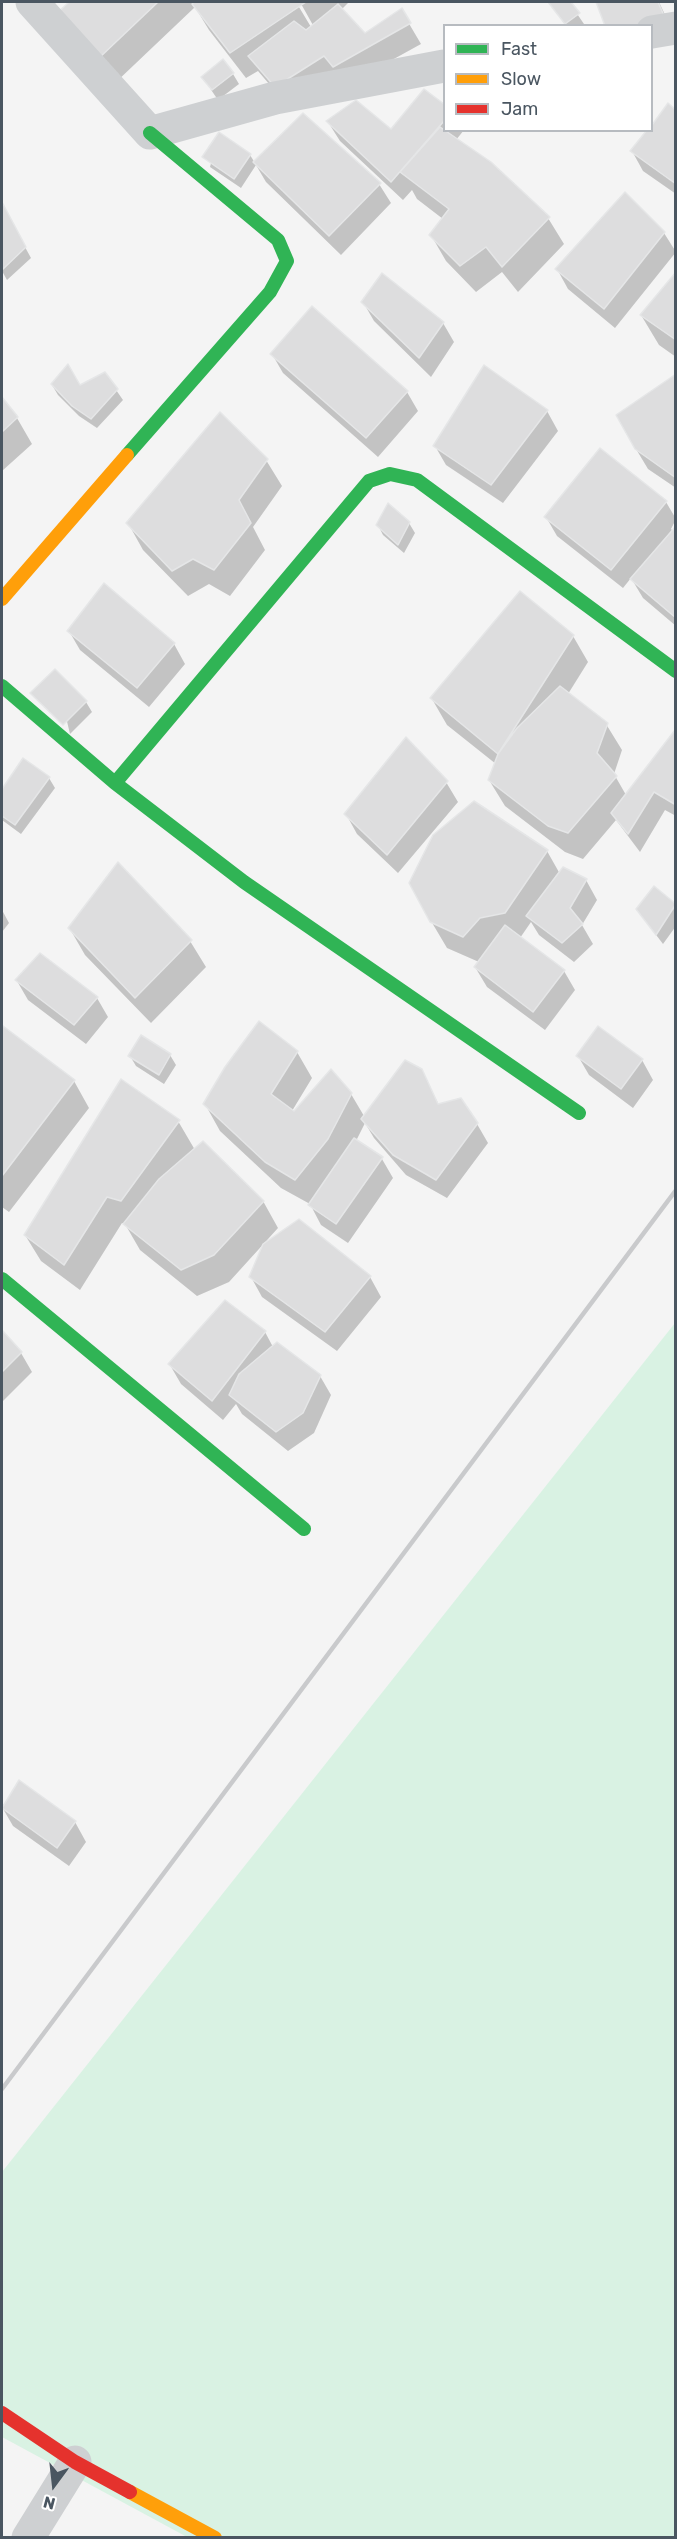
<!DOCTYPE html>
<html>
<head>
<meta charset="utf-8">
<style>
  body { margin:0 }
  #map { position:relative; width:677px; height:2539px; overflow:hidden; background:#f4f4f4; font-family:Rubik,sans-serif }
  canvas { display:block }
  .frame { position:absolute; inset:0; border:3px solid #4a5661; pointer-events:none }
  .legend { position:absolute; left:443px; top:24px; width:210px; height:108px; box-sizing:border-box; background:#fff; border:2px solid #b7bbc0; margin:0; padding:8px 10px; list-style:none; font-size:18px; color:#4a5661 }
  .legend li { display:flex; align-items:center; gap:12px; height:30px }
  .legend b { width:30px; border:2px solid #b7bbc0 }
  .north { position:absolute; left:24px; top:2455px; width:60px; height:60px; -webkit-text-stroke:4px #fff; paint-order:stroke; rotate:195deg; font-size:16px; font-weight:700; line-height:24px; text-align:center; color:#4a5661 }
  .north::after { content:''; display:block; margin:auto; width:21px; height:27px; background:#4a5661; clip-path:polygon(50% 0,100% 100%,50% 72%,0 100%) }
</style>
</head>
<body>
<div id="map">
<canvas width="677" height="2539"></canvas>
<div class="frame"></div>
<ul class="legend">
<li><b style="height:8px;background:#30b455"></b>Fast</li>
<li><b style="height:8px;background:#ff9f0a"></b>Slow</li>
<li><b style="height:8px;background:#e5322d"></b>Jam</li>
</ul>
<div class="north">N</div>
</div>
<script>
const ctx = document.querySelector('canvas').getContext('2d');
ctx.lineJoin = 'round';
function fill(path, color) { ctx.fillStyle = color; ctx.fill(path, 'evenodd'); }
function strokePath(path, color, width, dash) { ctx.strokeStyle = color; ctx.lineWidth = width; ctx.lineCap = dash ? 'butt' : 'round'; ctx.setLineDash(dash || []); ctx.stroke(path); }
fill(new Path2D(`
  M675 1323V2537H187L2 2437V2172Z`), '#d9f2e3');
fill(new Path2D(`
  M71 2H296L311 27H314L300 2H349L341 10 365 35 401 10 421 44 345 86 287 105 258 71 246 78 209 30 195 7 114 84 58 14Z
  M549 2H569L584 24 566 26Z
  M598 2H659L676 38 652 26H606Z
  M233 74 239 84 218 100 203 78Z
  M424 91 444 106V130H464L456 140 548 218 564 244 518 292 502 272 476 292 446 261 431 235 443 219 417 199 412 190 403 200 340 141 328 122 392 131Z
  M668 106 676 112V194L643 171 632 151 652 130Z
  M219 134 250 155 255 163 379 184 391 203 341 255 266 182 256 165 241 188 210 167Z
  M2 205 31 258 7 280 2 271Z
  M664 233 676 252 615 328 568 289 557 269Z
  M676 274V357L659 345 641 315Z
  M363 302 443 323 454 342 431 377 374 321Z
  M272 354 407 392 418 411 378 457 283 373Z
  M105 374 123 400 97 428 79 416 58 395 52 385 79 387Z
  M676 376V488L648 469 636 449Z
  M2 399 17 418 32 444 2 471Z
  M547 411 558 431 503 503 446 465 435 446Z
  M266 460 282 486 253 527 265 550 230 596 209 584 188 596 143 550 128 523Z
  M666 502 676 519 671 529 673 531 676 528V626L643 598 631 578 623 588 557 536 546 517Z
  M409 523 415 533 404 553 383 535 378 525Z
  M69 631 174 644 185 664 149 707 80 650Z
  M573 636 588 662 568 694 606 724 622 750 614 774 626 795 676 733V816L665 810 640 852 616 820 583 859 565 852 505 806 489 780 496 764 447 725 432 699Z
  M55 671 86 702 92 712 70 734Z
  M24 760 49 778 55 788 21 834 2 820V791Z
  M446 782 458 802 398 873 357 834 346 814Z
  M547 851 560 874 586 880 597 900 582 925 593 944 574 962 539 935 531 922 520 938 564 971 575 990 545 1030 487 987 475 967 479 962 447 948 431 921Z
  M655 888 676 906V926L663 944 644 919Z
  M2 910 9 923 2 932Z
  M70 929 190 941 206 967 151 1023 85 955Z
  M17 981 97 998 108 1017 86 1044 28 1000Z
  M3 1028 74 1081 89 1108 9 1212 2 1207Z
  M297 1052 312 1078 292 1111 294 1113 351 1094 364 1116 421 1070 439 1105 477 1124 488 1143 447 1198 406 1175 374 1138 365 1123 356 1141 382 1159 393 1178 348 1243 321 1225 310 1204 281 1188 220 1131 205 1104Z
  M170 1055 176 1065 164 1084 136 1066 130 1056Z
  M578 1056 642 1060 653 1080 633 1108 589 1075Z
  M178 1121 195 1150 263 1201 278 1228 229 1282 197 1296 140 1250 125 1224 122 1223 80 1290 41 1261 25 1235Z
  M251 1277H370L381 1297 337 1351 262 1297Z
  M265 1332 273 1347 320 1376 331 1395 314 1433 288 1451 242 1414 236 1404 223 1420 181 1384 170 1365Z
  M2 1333 21 1353 32 1372 2 1402Z
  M19 1782 75 1822 86 1842 69 1866 13 1826 2 1807Z`), '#0003');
const building = new Path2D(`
  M69 2H158L98 59 56 14Z
  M194 2H306L230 53 192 4Z
  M548 2H571L580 13 565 24Z
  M596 2H658L666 20 633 26H605Z
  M338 4 365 33 402 8 411 23 333 67 324 56 275 87 248 56 294 21 306 30Z
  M223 59 234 73 212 90 201 77Z
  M424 89 444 104V121L391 182 326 121 356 100 391 129Z
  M668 103 676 110V184L630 151 647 130H652V125Z
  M303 113 381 183 329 236 253 162Z
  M440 127 491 162 550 217 502 267 486 247 460 266 429 235 449 209 400 172Z
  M219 132 251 154 234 179 202 157Z
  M625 192 665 232 604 309 555 269Z
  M2 202 26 247 2 270Z
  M676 272V340L640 315Z
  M382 273 444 322 419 358 361 302Z
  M312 306 408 391 366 438 270 354Z
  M68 364 80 385 105 372 118 389 91 419 72 406 51 384Z
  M484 365 548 410 491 485 433 446Z
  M676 374V478L635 449 616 415Z
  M2 397 18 417 2 432Z
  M220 412 268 459 239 500 251 523 214 570 193 559 172 571 126 523Z
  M600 448 667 501 611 570 544 517Z
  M388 503 410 522 398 545 376 525Z
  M676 526V618L630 579Z
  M104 583 175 643 137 688 67 631Z
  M520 591 574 635 498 754 430 698Z
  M55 669 87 701 63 725 30 693Z
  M560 686 608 723 597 753 617 776 568 833 548 826 488 780 498 754 517 728Z
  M675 730 676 805 654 792 628 834 611 813Z
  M406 737 448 781 387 855 344 814Z
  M23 758 50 777 15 825 2 816V789Z
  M474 801 548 850 505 913 480 918 463 937 430 922 409 883 433 835Z
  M118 862 192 940 135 998 68 928Z
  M563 867 587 879 570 908 583 924 562 943 526 916Z
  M654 886 676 904 656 935 636 909Z
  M505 925 565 970 533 1012 474 967Z
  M40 953 98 997 74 1025 15 980Z
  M259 1021 298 1051 271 1094 294 1111 331 1069 352 1093 328 1139 295 1180 265 1162 203 1104 225 1067Z
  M3 1026 75 1080 2 1176V1028Z
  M598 1026 643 1059 621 1089 576 1056Z
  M141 1035 171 1054 159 1075 128 1056Z
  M405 1060 422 1069 438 1104 461 1098 478 1123 436 1180 393 1155 361 1119Z
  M121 1079 180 1120 121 1201 107 1197 64 1265 24 1235Z
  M354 1138 383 1157 336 1224 308 1205Z
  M203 1141 264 1201 214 1255 181 1270 123 1224 159 1179Z
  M299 1219 371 1276 325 1332 249 1277 263 1244Z
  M225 1300 266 1331 212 1401 168 1364Z
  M2 1330 22 1352 2 1372Z
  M277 1342 321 1375 303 1413 276 1432 229 1395 239 1374Z
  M19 1780 76 1821 57 1848 2 1808Z`);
fill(building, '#ddddde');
strokePath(building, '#e5e6e7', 1.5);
strokePath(new Path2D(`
  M32 2 150 133 275 98 444 66
  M652 32 676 28
  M28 2538 75 2462`), '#ced0d2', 33);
strokePath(new Path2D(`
  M127 455 270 292 287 261 278 240 150 133
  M2 686 115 783 244 882 579 1113
  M115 783 369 481 390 474 417 480 676 671
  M2 1279 304 1529`), '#30b455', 14);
strokePath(new Path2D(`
  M2 599 127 455
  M130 2492 215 2538`), '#ff9f0a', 14);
strokePath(new Path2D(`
  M2 2413 75 2462 130 2492`), '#e5322d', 14);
strokePath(new Path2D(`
  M2 2089 676 1190`), '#c9cacc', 4.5);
</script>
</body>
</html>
